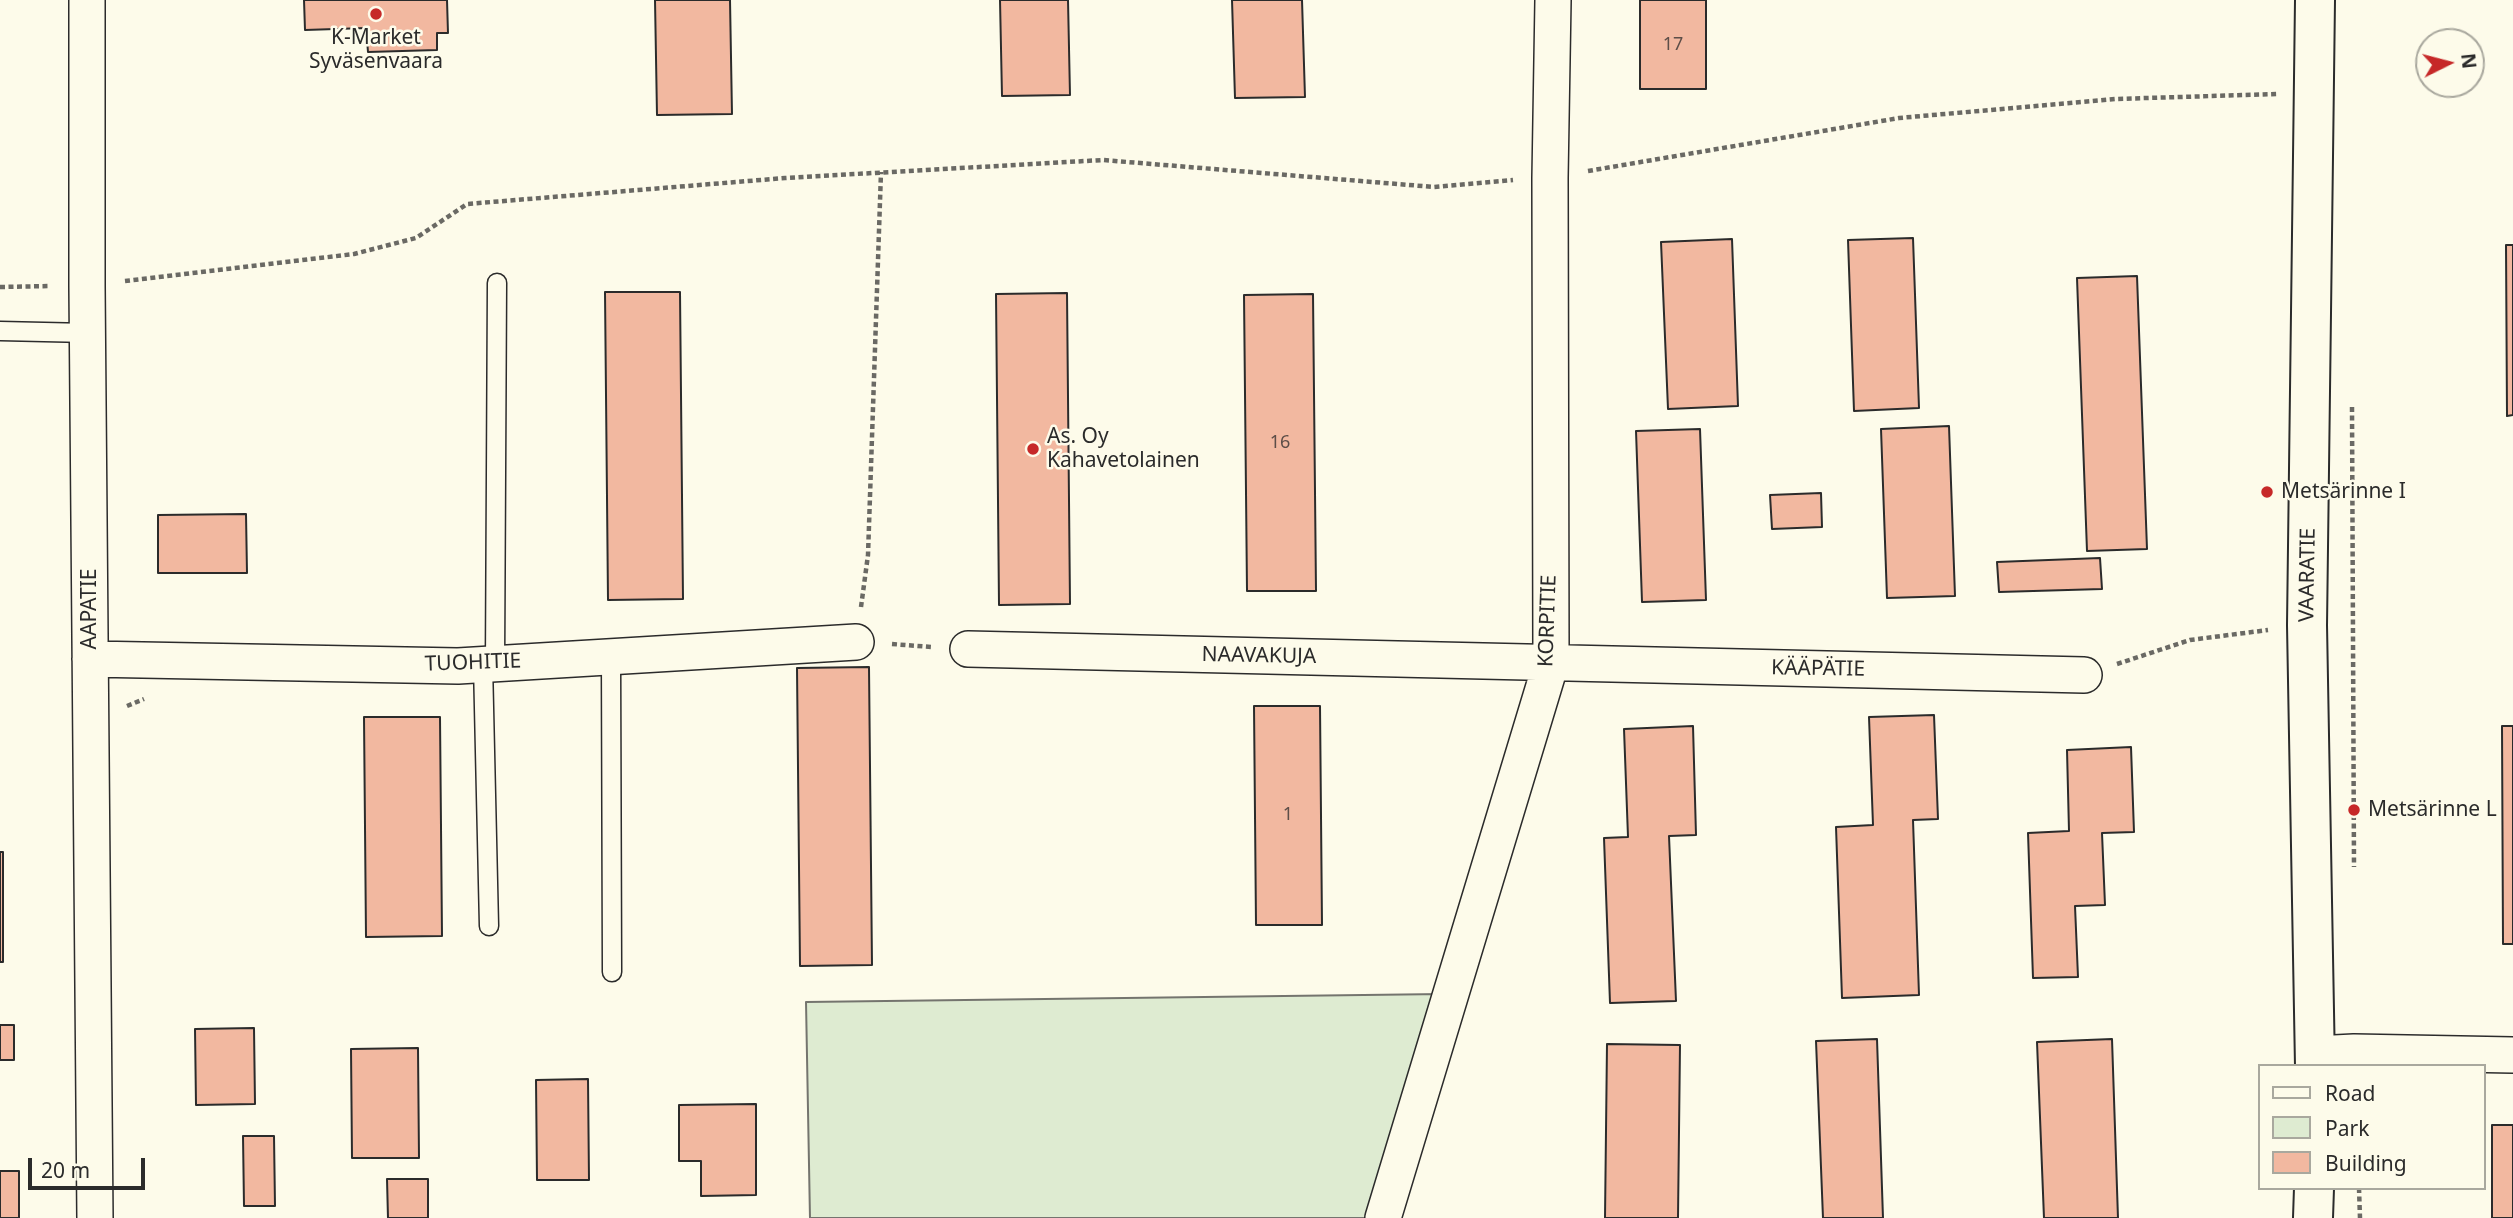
<!DOCTYPE html>
<html>
<head>
<meta charset="utf-8">
<style>
  body { margin:0 }
  #map { position:relative; width:2513px; height:1218px; overflow:hidden; background:#fdfbea; font-family:"Noto Sans",sans-serif }
  canvas { display:block }
  .legend { position:absolute; left:2258px; top:1064px; width:228px; height:126px; box-sizing:border-box; background:#fdfbea; border:2px solid #a9a89e; margin:0; padding:9px 12px; list-style:none; font-size:21px; color:#2b2b2b }
  .legend li { display:flex; align-items:center; gap:14px; height:35px }
  .legend b { width:35px; border:2px solid #a9a89e }
  .north { position:absolute; left:2415px; top:28px; width:70px; height:70px; box-sizing:border-box; background:#fdfbea; border:2px solid #a9a89e; border-radius:50%; rotate:84deg; font-size:19px; font-weight:700; line-height:28px; text-align:center; color:#2b2b2b }
  .north::after { content:''; display:block; margin:auto; width:24px; height:32px; background:#c62828; clip-path:polygon(50% 0,100% 100%,50% 72%,0 100%) }
  .scale { position:absolute; left:28px; top:1158px; width:117px; height:32px; box-sizing:border-box; border:4px solid #2b2b2b; border-top:0; padding-left:9px; font-size:21px; line-height:24px; white-space:nowrap; color:#2b2b2b; -webkit-text-stroke:5px #fdfbea; paint-order:stroke }
</style>
</head>
<body>
<div id="map">
<canvas width="2513" height="1218"></canvas>
<ul class="legend">
<li><b style="height:9px;background:#fdfbea"></b>Road</li>
<li><b style="height:19px;background:#deebd1"></b>Park</li>
<li><b style="height:19px;background:#f2b8a0"></b>Building</li>
</ul>
<div class="north">N</div>
<div class="scale">20 m</div>
</div>
<script>
const ctx = document.querySelector('canvas').getContext('2d');
ctx.lineJoin = 'round';
function fill(path, color) { ctx.fillStyle = color; ctx.fill(path, 'evenodd'); }
function strokePath(path, color, width, dash) { ctx.strokeStyle = color; ctx.lineWidth = width; ctx.lineCap = dash ? 'butt' : 'round'; ctx.setLineDash(dash || []); ctx.stroke(path); }
function label(font, color, halo, rows, align = 'center') {
  ctx.font = font + ' "Noto Sans",sans-serif'; ctx.lineWidth = 5; ctx.setLineDash([]); ctx.textBaseline = 'middle'; ctx.strokeStyle = halo; ctx.fillStyle = color; for (const [text, x, y, turn = 0] of rows) {
    ctx.save(); ctx.translate(x, y); ctx.rotate((+turn || 0) * Math.PI / 180); ctx.textAlign = isNaN(turn) ? turn : align; if (halo) ctx.strokeText(text, 0, 0); ctx.fillText(text, 0, 0); ctx.restore();
  }
}
const green = new Path2D(`
  M1443 994 1369 1218H810L806 1002Z`);
fill(green, '#deebd1');
strokePath(green, '#74746e', 2);
const building = new Path2D(`
  M304 0H447L448 33H437V50L368 52 366 28 305 30Z
  M655 0H730L732 114 657 115Z
  M1000 0H1068L1070 95 1002 96Z
  M1232 0H1302L1305 97 1235 98Z
  M1640 0H1706V89H1640Z
  M1913 238 1919 408 1854 411 1848 240Z
  M1732 239 1738 406 1668 409 1661 242Z
  M2506 245H2513V415L2507 416Z
  M2137 276 2147 549 2087 551 2077 278Z
  M605 292H680L683 599 608 600Z
  M1067 293 1070 604 999 605 996 294Z
  M1313 294 1316 591H1247L1244 295Z
  M1949 426 1955 596 1887 598 1881 429Z
  M1700 429 1706 600 1642 602 1636 431Z
  M1821 493 1822 527 1772 529 1770 495Z
  M246 514 247 573H158V515Z
  M2100 558 2102 589 1999 592 1997 562Z
  M869 667 872 965 800 966 797 668Z
  M1254 706H1320L1322 925H1256Z
  M1934 715 1938 819 1913 820 1919 995 1842 998 1836 827 1873 825 1869 717Z
  M364 717H440L442 936 366 937Z
  M1693 726 1696 835 1669 836 1676 1001 1610 1003 1604 838 1628 837 1624 729Z
  M2502 726H2513V944H2503Z
  M2131 747 2134 832 2102 833 2105 905 2075 906 2078 977 2033 978 2028 833 2069 831 2067 750Z
  M0 852H3V962H0Z
  M0 1025H14V1060H0Z
  M254 1028 255 1104 196 1105 195 1029Z
  M1877 1039 1883 1218H1823L1816 1041Z
  M2112 1039 2118 1218H2044L2037 1042Z
  M1607 1044 1680 1045 1678 1218H1605Z
  M418 1048 419 1158H352L351 1049Z
  M588 1079 589 1180H537L536 1080Z
  M756 1104V1195L701 1196V1161H679V1105Z
  M2492 1125H2513V1218H2492Z
  M243 1136H274L275 1206H244Z
  M0 1171H19V1218H0Z
  M387 1179H428V1218H388Z`);
fill(building, '#f2b8a0');
strokePath(building, '#2b2b2b', 2);
const lane = new Path2D(`
  M0 331 88 333
  M611 657 612 972
  M483 664 489 926
  M495 664 497 283`);
const street = new Path2D(`
  M87 0V286L95 1218
  M968 649 2084 675
  M90 659 458 666 856 642
  M2315 1054 2354 1052 2513 1055
  M1383 1218 1551 663 1550 178 1553 0`);
const secondary = new Path2D(`
  M2315 1066 2307 625 2315 0
  M2313 1218 2314 1188`);
strokePath(lane, '#2b2b2b', 21);
strokePath(street, '#2b2b2b', 38);
strokePath(secondary, '#2b2b2b', 42);
strokePath(new Path2D(`
  M1588 171 1899 118 2115 99 2277 94
  M125 281 354 254 416 238 467 204 785 178 1103 160 1434 187 1513 180
  M0 287 50 286
  M2352 407 2354 867
  M861 607 868 555 881 172
  M892 644 932 647
  M2117 664 2190 640 2268 630
  M127 706 144 699
  M2359 1188 2360 1218`), '#6a6964', 4.5, [5, 3.5]);
strokePath(lane, '#fdfbea', 18);
strokePath(street, '#fdfbea', 35);
strokePath(secondary, '#fdfbea', 38);
for (const [x, y, r, color] of [
  [376,14,7,"#c62828"],
  [1033,449,7,"#c62828"],
  [2267,492,7,"#c62828"],
  [2354,810,7,"#c62828"]
]) { const dot = new Path2D(); dot.arc(x, y, r, 0, 2 * Math.PI); ctx.fillStyle = color; ctx.fill(dot); strokePath(dot, '#fdfbea', 2.5); }
label('18px', '#5d4e48', null, [
  ["17",1673,45],
  ["16",1280,443],
  ["1",1288,815]
]);
label('21px', '#2b2b2b', '#fdfbea', [
  ["K-Market",376,38,"center"],
  ["Syväsenvaara",376,62,"center"],
  ["As. Oy",1047,437],
  ["Kahavetolainen",1047,461],
  ["Metsärinne I",2281,492],
  ["Metsärinne L",2368,810]
], 'left');
label('21px', '#2b2b2b', '#fdfbea', [
  ["VAARATIE",2308,575,-89],
  ["AAPATIE",90,609,-90],
  ["KORPITIE",1548,621,-88],
  ["NAAVAKUJA",1259,656,1],
  ["TUOHITIE",473,663,-2],
  ["KÄÄPÄTIE",1818,669,1]
]);
</script>
</body>
</html>
